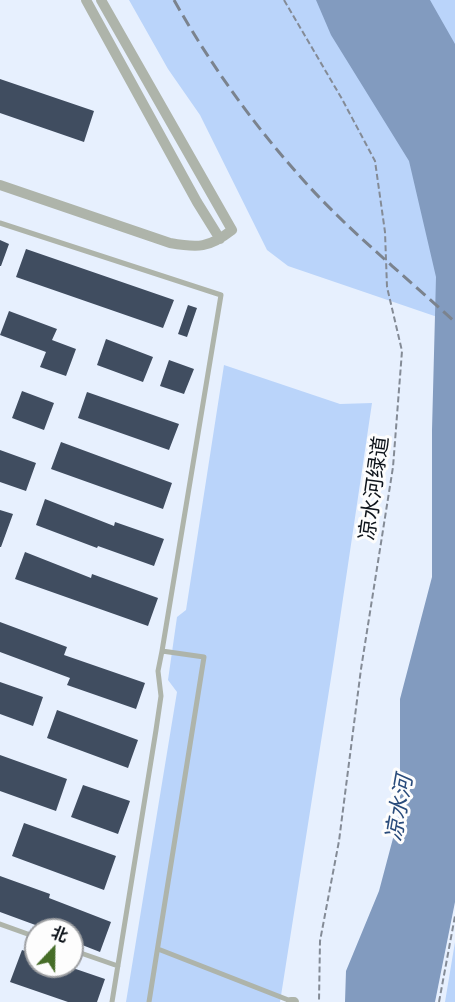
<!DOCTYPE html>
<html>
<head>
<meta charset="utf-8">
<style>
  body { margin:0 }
  #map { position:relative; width:455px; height:1002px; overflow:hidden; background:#e7f0fe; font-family:Georgia,"Noto Sans SC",serif }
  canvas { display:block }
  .north { position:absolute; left:24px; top:918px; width:60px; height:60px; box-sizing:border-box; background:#fdfdfd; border:2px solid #9d9fa2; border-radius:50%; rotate:22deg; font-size:16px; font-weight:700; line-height:24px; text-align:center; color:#0d131a }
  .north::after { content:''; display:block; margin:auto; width:21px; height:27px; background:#466d28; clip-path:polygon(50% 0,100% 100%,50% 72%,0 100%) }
</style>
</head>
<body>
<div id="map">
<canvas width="455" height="1002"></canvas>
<div class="north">北</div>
</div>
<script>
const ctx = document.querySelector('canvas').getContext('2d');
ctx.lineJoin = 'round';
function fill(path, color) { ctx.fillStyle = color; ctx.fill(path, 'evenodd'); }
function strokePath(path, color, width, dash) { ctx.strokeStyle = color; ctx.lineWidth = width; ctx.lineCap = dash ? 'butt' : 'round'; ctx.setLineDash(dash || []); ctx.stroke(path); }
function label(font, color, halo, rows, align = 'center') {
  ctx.font = font + ' Georgia,"Noto Sans SC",serif'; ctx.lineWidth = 6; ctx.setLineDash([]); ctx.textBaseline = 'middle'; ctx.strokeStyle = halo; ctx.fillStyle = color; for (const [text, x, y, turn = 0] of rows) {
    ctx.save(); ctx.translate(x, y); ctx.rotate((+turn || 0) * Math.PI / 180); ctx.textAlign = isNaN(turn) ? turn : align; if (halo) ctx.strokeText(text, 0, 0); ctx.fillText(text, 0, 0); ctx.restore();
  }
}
fill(new Path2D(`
  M129 0H455V323L288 266 267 250 200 115 168 69Z
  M224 365 340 404 372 403 334 659 280 1002H126L177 692 168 680 177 617 186 610Z
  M455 942V1002H445Z`), '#bad4fa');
fill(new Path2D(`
  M316 0H430L455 44V902L435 1002H345L346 971 379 891 400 812V699L432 577V430L436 277 409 161 331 35Z`), '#829bbf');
fill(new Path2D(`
  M0 79 94 111 84 142 0 113Z
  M0 240 9 244 1 266H0Z
  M26 249 174 300 163 328 16 277Z
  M188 305 197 308 187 337 178 334Z
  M9 311 57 329 52 340 76 349 66 376 40 367 46 352 0 335Z
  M106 339 153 357 143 382 97 365Z
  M169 360 194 369 184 394 160 386Z
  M22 391 54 403 44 430 12 418Z
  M87 392 179 424 169 450 78 418Z
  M61 442 172 483 163 509 51 469Z
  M0 450 36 463 26 491 0 482Z
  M45 499 114 526 115 522 164 539 154 566 98 546 97 548 36 525Z
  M0 510 13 514 1 547H0Z
  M25 552 91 578 92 574 158 598 148 626 15 579Z
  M0 622 67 647 64 655 145 683 136 709 67 685 70 678 0 652Z
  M0 682 43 697 33 726 0 714Z
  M57 710 138 740 128 768 47 738Z
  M0 755 67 779 56 811 0 791Z
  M83 785 130 801 118 834 71 817Z
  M24 823 116 856 104 890 12 856Z
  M0 876 50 894 49 898 111 922 100 952 72 941V930H49L0 912Z
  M22 950 36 955V966H67L105 979 97 1002H68L10 982Z`), '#404d60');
strokePath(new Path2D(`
  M284 0 342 99 375 161 385 232 387 287 402 351 393 467 361 669 339 841 320 941 319 1002
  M439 1002 455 916`), '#848b96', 2, [6, 3]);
strokePath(new Path2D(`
  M0 223 221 295 162 651 204 657 149 1002
  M0 924 36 937
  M158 949 291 1001
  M72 950 118 966
  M112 1002 156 730 161 696 158 671 162 651`), '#aeb4aa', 5);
strokePath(new Path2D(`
  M86 0 197 202 220 239
  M0 185 170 243C198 248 209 248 232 230L101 0
  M291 1002H294`), '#aeb4aa', 10);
strokePath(new Path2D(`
  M174 0C210 64 255 127 305 182 350 232 405 276 455 322`), '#7b838e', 3, [12, 6]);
label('21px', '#0d131a', '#fdfdfd', [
  ["凉水河绿道",373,488,-82]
]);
label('italic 22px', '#294b7b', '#fdfdfd', [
  ["凉水河",398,808,-80]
]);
</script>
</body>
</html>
